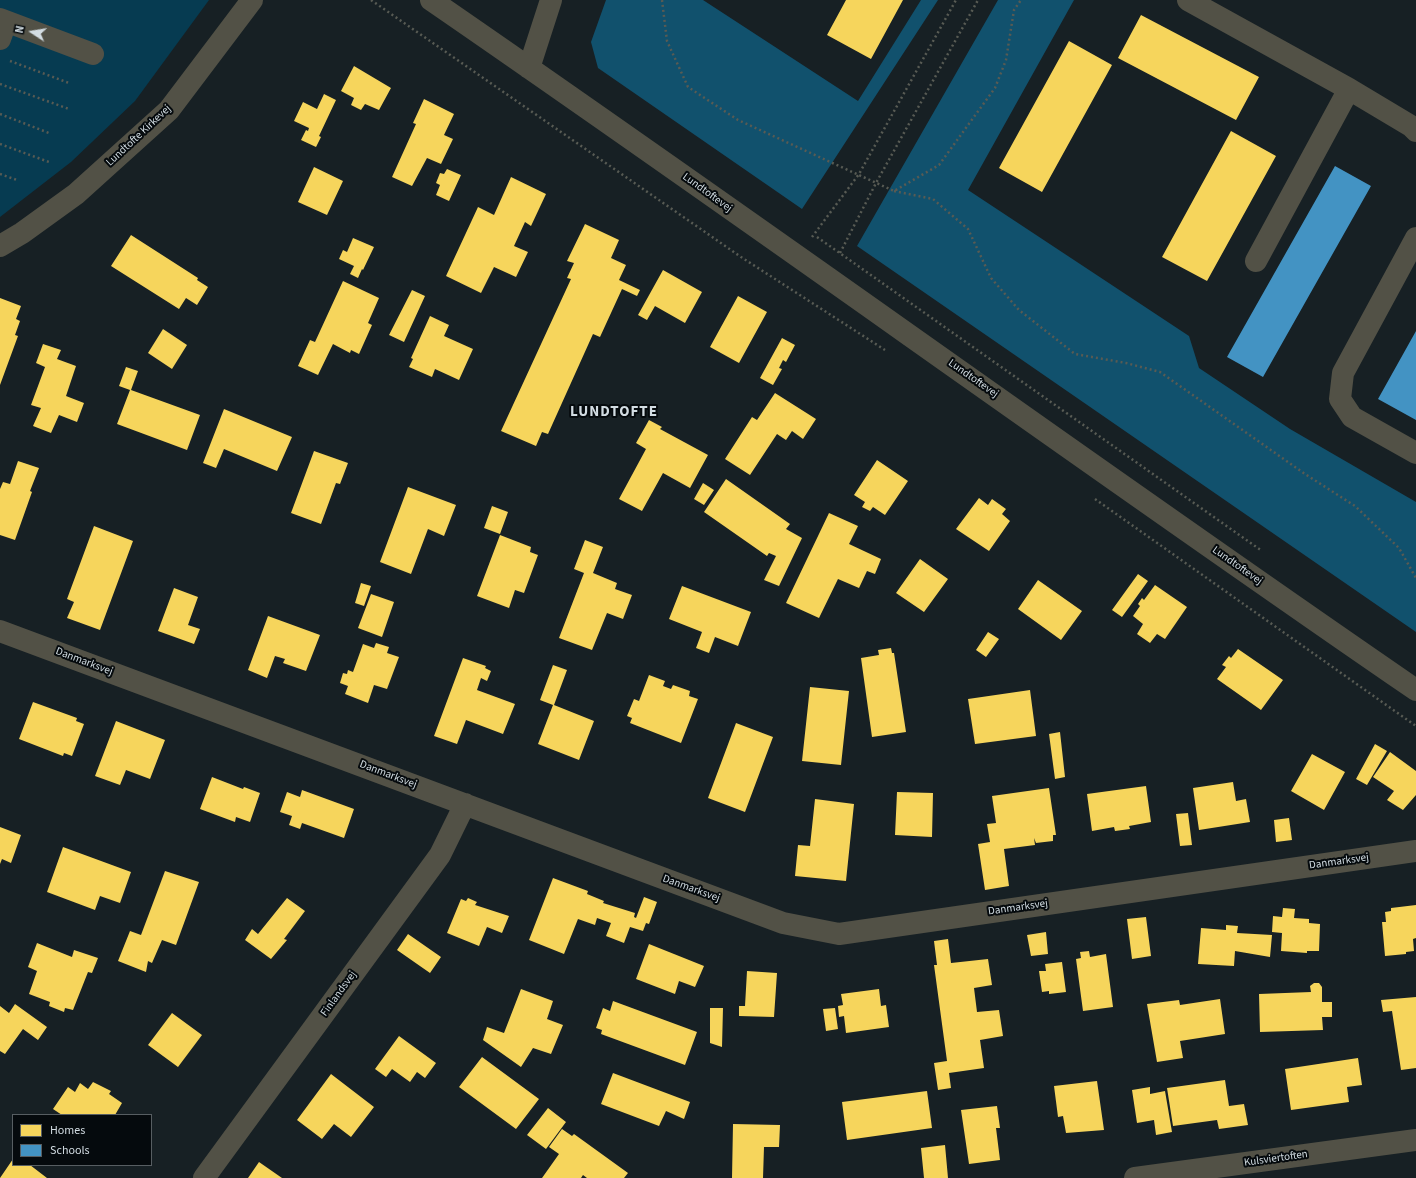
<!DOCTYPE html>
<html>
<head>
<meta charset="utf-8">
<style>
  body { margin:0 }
  #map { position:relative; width:1416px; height:1178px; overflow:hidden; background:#172024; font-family:"Source Sans 3",sans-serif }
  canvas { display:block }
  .legend { position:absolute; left:12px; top:1114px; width:140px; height:52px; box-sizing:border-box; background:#050a0d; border:1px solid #575e62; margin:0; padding:5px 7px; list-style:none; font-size:12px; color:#d2dce2 }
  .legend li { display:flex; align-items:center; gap:8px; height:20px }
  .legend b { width:20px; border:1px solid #575e62 }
  .north { position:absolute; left:12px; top:12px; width:40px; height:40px; -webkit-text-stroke:3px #050a0d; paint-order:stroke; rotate:282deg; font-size:11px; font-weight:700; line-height:16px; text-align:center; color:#d2dce2 }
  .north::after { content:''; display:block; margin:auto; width:14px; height:18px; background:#d2dce2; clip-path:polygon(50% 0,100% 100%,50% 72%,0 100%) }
</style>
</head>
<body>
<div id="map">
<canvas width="1416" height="1178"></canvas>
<ul class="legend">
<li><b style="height:11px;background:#f6d55c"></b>Homes</li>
<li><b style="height:11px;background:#4393c3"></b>Schools</li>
</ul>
<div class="north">N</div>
</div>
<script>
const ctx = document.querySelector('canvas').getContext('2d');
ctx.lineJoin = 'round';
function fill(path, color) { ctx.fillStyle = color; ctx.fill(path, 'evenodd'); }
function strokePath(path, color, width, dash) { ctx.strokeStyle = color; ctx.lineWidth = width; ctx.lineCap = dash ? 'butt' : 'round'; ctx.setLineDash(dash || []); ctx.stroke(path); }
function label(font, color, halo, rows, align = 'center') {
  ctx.font = font + ' "Source Sans 3",sans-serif'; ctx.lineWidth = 4; ctx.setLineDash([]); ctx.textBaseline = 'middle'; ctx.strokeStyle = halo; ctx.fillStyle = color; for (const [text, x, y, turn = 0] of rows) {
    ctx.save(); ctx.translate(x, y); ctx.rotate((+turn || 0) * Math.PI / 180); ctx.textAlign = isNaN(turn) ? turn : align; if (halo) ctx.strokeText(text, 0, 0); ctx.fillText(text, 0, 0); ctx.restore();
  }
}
fill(new Path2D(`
  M0 0H209L135 101 71 162 0 217Z`), '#063b51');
fill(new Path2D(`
  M606 0H703L858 101 921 0H938L802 209 598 68 591 42Z
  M998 0H1074L968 190 1189 336 1199 368 1290 429 1416 502V632L857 246Z`), '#11516d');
fill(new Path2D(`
  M846 0H903L871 59 827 35Z
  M1141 15 1259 77 1236 120 1118 58Z
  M1069 41 1112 65 1042 192 999 168Z
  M354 66 391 88 379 110 365 104 361 110 351 105 354 98 341 91Z
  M324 94 336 100 319 136 321 137 316 147 301 140 306 130 308 131 309 128 294 121 303 102 317 109Z
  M424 99 454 114 444 135 453 139 441 164 427 158 412 186 392 177 416 124 413 123Z
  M1231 131 1276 156 1207 281 1162 257Z
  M314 167 343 181 327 215 298 202Z
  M447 169 461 175 449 201 436 195 440 185 436 183 440 173 444 174Z
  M511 177 546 194 531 226 525 222 514 246 528 252 516 277 494 267 481 293 446 276 478 207 494 215Z
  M585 224 619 240 611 258 626 265 619 280 640 290 637 296 622 289 600 337 593 334 548 434 542 432 536 446 501 431 571 279 567 278 574 263 567 261Z
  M131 235 198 278 197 280 208 287 197 305 186 298 179 309 111 266Z
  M353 238 374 247 363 270 362 269 358 278 350 274 354 266 339 259 343 250 347 252Z
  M663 270 702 292 685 323 655 306 647 320 638 315Z
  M343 281 379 298 368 323 372 325 359 354 351 350 350 353 333 344 318 375 298 366 310 340 315 342Z
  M412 290 425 296 404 342 389 335Z
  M738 296 767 312 739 363 710 347Z
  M0 298 21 306 16 319 20 321 15 335 18 336 0 385Z
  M430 316 449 325 444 336 473 349 459 380 435 369 432 377 409 367 413 359 411 358Z
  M163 329 187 345 172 369 148 353Z
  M782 338 795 345 786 362 783 360 779 368 782 369 773 385 760 378Z
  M43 344 61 350 57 359 76 366 66 396 84 403 77 422 59 415 51 433 33 426 41 408 31 405 45 367 36 363Z
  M126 367 138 371 131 390 200 415 187 450 117 424 130 390 119 386Z
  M775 393 816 419 803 439 792 431 786 440 777 434 750 475 725 459 752 417 757 420Z
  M224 409 292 437 277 471 224 449 216 468 203 463Z
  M649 420 662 427 660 429 708 455 690 488 663 473 642 511 619 499 646 449 636 443Z
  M314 451 348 463 340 484 336 483 321 524 291 513Z
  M877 460 908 481 885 515 873 507 870 511 862 507 865 502 854 495Z
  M18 461 39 468 30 491 32 492 15 540 0 535V489L3 482 10 484Z
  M726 479 790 524 786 529 802 538 779 586 764 580 776 556 769 553 767 556 704 512Z
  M703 483 714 490 704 505 694 499Z
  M408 487 456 505 444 536 428 529 411 574 380 562Z
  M979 498 988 505 992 499 1006 509 1002 514 1010 521 989 551 956 529Z
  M492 506 508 512 500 534 484 528Z
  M829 513 858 526 849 544 881 559 875 574 867 571 859 588 838 579 819 618 786 603Z
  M94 526 133 541 100 630 67 618 74 602 67 599Z
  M500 535 531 547 530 552 538 555 524 593 515 590 509 608 477 596Z
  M585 540 603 547 593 573 617 583 615 589 632 595 623 619 607 613 592 650 559 638 584 573 574 569Z
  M920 559 948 579 924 612 896 593Z
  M1138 574 1148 581 1122 617 1112 610Z
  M1038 580 1082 611 1061 640 1018 609Z
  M361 583 371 586 364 606 355 603Z
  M1155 585 1187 607 1165 639 1157 634 1150 643 1137 634 1143 624 1133 616 1140 606 1138 604 1142 598 1144 600Z
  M682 586 751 612 738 646 715 637 709 653 696 648 702 632 669 619Z
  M174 588 198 597 188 625 200 629 194 644 158 631Z
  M371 594 394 602 382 637 358 628Z
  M268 616 320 635 306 671 283 663 285 659 275 656 267 678 248 670Z
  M988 632 999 639 986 657 976 650Z
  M376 643 389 647 387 653 399 657 387 689 374 685 368 703 345 694 348 686 340 683 343 673 347 674 348 670 353 672 363 644 374 648Z
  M891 648 892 653H894L906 732 872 737 861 658 879 655 878 650Z
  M1238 649 1283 680 1261 710 1217 679 1226 667 1222 665 1229 656 1231 658Z
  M463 658 486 666 485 668 491 671 487 681 481 678 477 690 515 704 503 734 466 720 457 744 434 736Z
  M553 665 567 670 554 705 594 721 579 760 538 744 553 705 540 700Z
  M649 675 665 681 663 686 671 689 673 685 690 691 689 696 698 699 681 743 630 723 632 718 627 716 634 699 639 701Z
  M810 687 849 691 841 765 802 761Z
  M1030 690 1036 736 975 744 968 699Z
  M33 702 77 718 76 721 84 724 72 756 64 753 63 756 19 739Z
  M116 721 165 740 150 779 126 770 120 785 95 776Z
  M736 723 773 737 745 812 708 798Z
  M1060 732 1065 777 1055 779 1049 734Z
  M1375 744 1387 751 1367 785 1356 779Z
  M1390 752 1416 771V795L1403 810 1387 800 1394 791 1373 777Z
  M1312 754 1345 772 1324 810 1291 791Z
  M212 777 243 789 244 787 260 793 250 822 236 817 235 822 200 809Z
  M1233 782 1236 801 1246 799 1250 822 1199 830 1193 788Z
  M1146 786 1151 822 1129 826 1130 829 1115 831 1114 827 1092 831 1087 794Z
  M1049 788 1056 835H1053V841L1036 843 1034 838 1035 845 1004 849 1009 886 985 890 978 844 990 842 987 824 996 823 992 796Z
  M302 790 354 809 344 838 302 823 300 829 289 825 292 816 280 812 287 792 300 797Z
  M897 792 933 793 932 837 895 835Z
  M815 799 854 804 846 881 795 876 798 845 810 846Z
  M1188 813 1192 845 1180 846 1176 814Z
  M1289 818 1292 840 1276 842 1274 820Z
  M0 827 21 835 11 863 2 859 0 864Z
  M63 847 131 872 120 903 100 896 95 910 47 892Z
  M165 871 199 882 176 945 162 940 152 963 148 961 146 972 118 961 130 931 141 935Z
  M553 878 588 891 587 894 604 901 603 903 635 913 634 917 636 918 644 897 657 902 649 924 646 923 643 931 630 927 624 943 606 936 611 923 597 918 595 925 578 919 564 954 529 940Z
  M287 898 305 911 284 939 287 940 271 959 245 940 252 929 258 934Z
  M468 898 477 902 475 905 509 916 502 933 487 927 479 946 447 933 461 899 466 901Z
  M1416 905V938L1413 939 1414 951 1406 952V954L1385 956 1382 922H1386L1385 912 1391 911V908Z
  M1283 908 1295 909 1294 918 1309 919V923L1320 924 1319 951H1307V953L1281 951 1282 933 1272 932 1273 916 1282 917Z
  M1146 917 1151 956 1132 959 1127 919Z
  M1226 925 1238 926 1237 933 1272 935 1270 957 1235 951 1234 966 1198 964 1201 928 1226 930Z
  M1046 932 1048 954 1031 956 1027 935Z
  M408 934 441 957 430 973 397 950Z
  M948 939 951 963 988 959 992 985 974 988 977 1012 999 1010 1003 1036 980 1040 984 1068 949 1073 951 1088 938 1090 934 1063 947 1061 934 965H937L934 941Z
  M37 943 72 957 74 950 98 958 92 973 88 972 73 1010 65 1008 64 1012 49 1006 50 1002 29 994 37 971 28 967Z
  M649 944 704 966 695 987 679 981 675 994 636 979Z
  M1089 951 1090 957 1106 954 1113 1007 1083 1011 1076 959 1081 958 1080 952Z
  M1062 962 1066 992 1049 994V991L1042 992 1039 971H1046L1045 964Z
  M747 971 777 973 774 1017 739 1016V1006H745Z
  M1314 983H1319L1322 987V1002H1332V1017H1322L1323 1030 1260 1032 1259 994 1311 992 1310 986Z
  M521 989 553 1001 547 1019 563 1025 551 1054 533 1048 521 1067 483 1040 487 1027 504 1033Z
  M879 989 881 1006 886 1005 889 1027 846 1033 844 1016 839 1017 838 1006 843 1005 841 994Z
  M1416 997V1068L1401 1070 1392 1011 1383 1012 1381 1000Z
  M1220 999 1225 1034 1180 1041 1183 1058 1157 1062 1147 1004 1179 1000 1180 1005Z
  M613 1001 697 1032 685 1065 601 1034 602 1030 596 1028 603 1008 610 1011Z
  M15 1004 47 1027 38 1040 23 1029 5 1054 0 1051V1006L9 1013Z
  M710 1008H723L722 1047 710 1043Z
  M835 1008 838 1029 826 1031 823 1009Z
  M172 1013 202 1035 178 1067 148 1045Z
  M399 1036 436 1063 425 1078 417 1072 410 1082 392 1069 386 1077 375 1069Z
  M482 1057 539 1099 516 1129 459 1087Z
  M1358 1058 1362 1085 1347 1087 1349 1102 1291 1110 1285 1069Z
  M613 1073 690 1102 684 1119 666 1111 659 1126 601 1104Z
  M331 1074 374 1107 351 1137 334 1124 322 1139 297 1120Z
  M1225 1080 1229 1106 1244 1104 1248 1125 1219 1129 1217 1120 1173 1126 1167 1088Z
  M1097 1081 1104 1130 1066 1133 1063 1116 1058 1117 1054 1086Z
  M93 1082 111 1091 109 1094 122 1103 115 1115H62L53 1109 68 1087 75 1092 80 1083 88 1089Z
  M1150 1087V1094L1165 1091 1172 1132 1156 1135 1154 1120 1137 1123 1132 1090Z
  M927 1091 932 1128 847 1140 842 1102Z
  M997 1106 1000 1128H996L1000 1160 969 1164 961 1110Z
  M548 1108 566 1122 546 1149 527 1135Z
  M733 1124 780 1125 779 1147H764L763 1178H732Z
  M562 1129 572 1136 574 1134 628 1173 624 1178H587L583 1175 581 1178H542L559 1154 549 1147Z
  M945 1145 948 1178H924L921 1148Z
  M13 1159V1165H30L47 1178H0Z
  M259 1162 282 1178H248Z`), '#f6d55c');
fill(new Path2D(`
  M1335 166 1371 186 1263 377 1227 357Z
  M1416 331V420L1378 399Z`), '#4393c3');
strokePath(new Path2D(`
  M371 0 741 257 885 350
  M662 0 667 41 688 87 738 120 894 191 939 165 995 88 1006 60 1014 10 1021 0
  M10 61 69 83
  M0 84 69 109
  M0 114 49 133
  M0 144 49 162
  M0 174 17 180
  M894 191 933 199 968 229 991 278 1019 310 1075 354 1126 363 1160 372 1305 474 1355 506 1399 548 1416 578
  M812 237 859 174 956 0
  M817 237 1262 551
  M840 253 876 183 978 0
  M1095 499 1416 726`), '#585b54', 2.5, [2, 3]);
strokePath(new Path2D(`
  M431 0C761 227 1085 463 1416 690
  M1188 0 1349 89 1411 126 1416 131
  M0 19 93 54
  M0 39 6 22
  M529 68 551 0
  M1416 238 1343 373 1340 399 1352 417 1416 453
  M0 246 22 233 76 194 169 110 252 0
  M1256 261 1349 89
  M0 631 783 923 839 934 1416 851
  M204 1178 440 855 465 804
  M1135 1178 1416 1140`), '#525146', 22);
label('11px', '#d2dce2', '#050a0d', [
  ["Lundtofte Kirkevej",139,136,-43],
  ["Lundtoftevej",707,193,36],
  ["Lundtoftevej",973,379,35],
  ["Lundtoftevej",1237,566,35],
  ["Danmarksvej",84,662,21],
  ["Danmarksvej",388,775,21],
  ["Danmarksvej",1339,862,-8],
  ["Danmarksvej",691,889,20],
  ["Danmarksvej",1018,908,-8],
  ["Finlandsvej",339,994,-54],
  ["Kulsviertoften",1276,1159,-8]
]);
ctx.letterSpacing = '1px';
label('bold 15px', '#d2dce2', '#050a0d', [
  ["LUNDTOFTE",614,413]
]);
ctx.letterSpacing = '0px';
</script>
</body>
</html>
